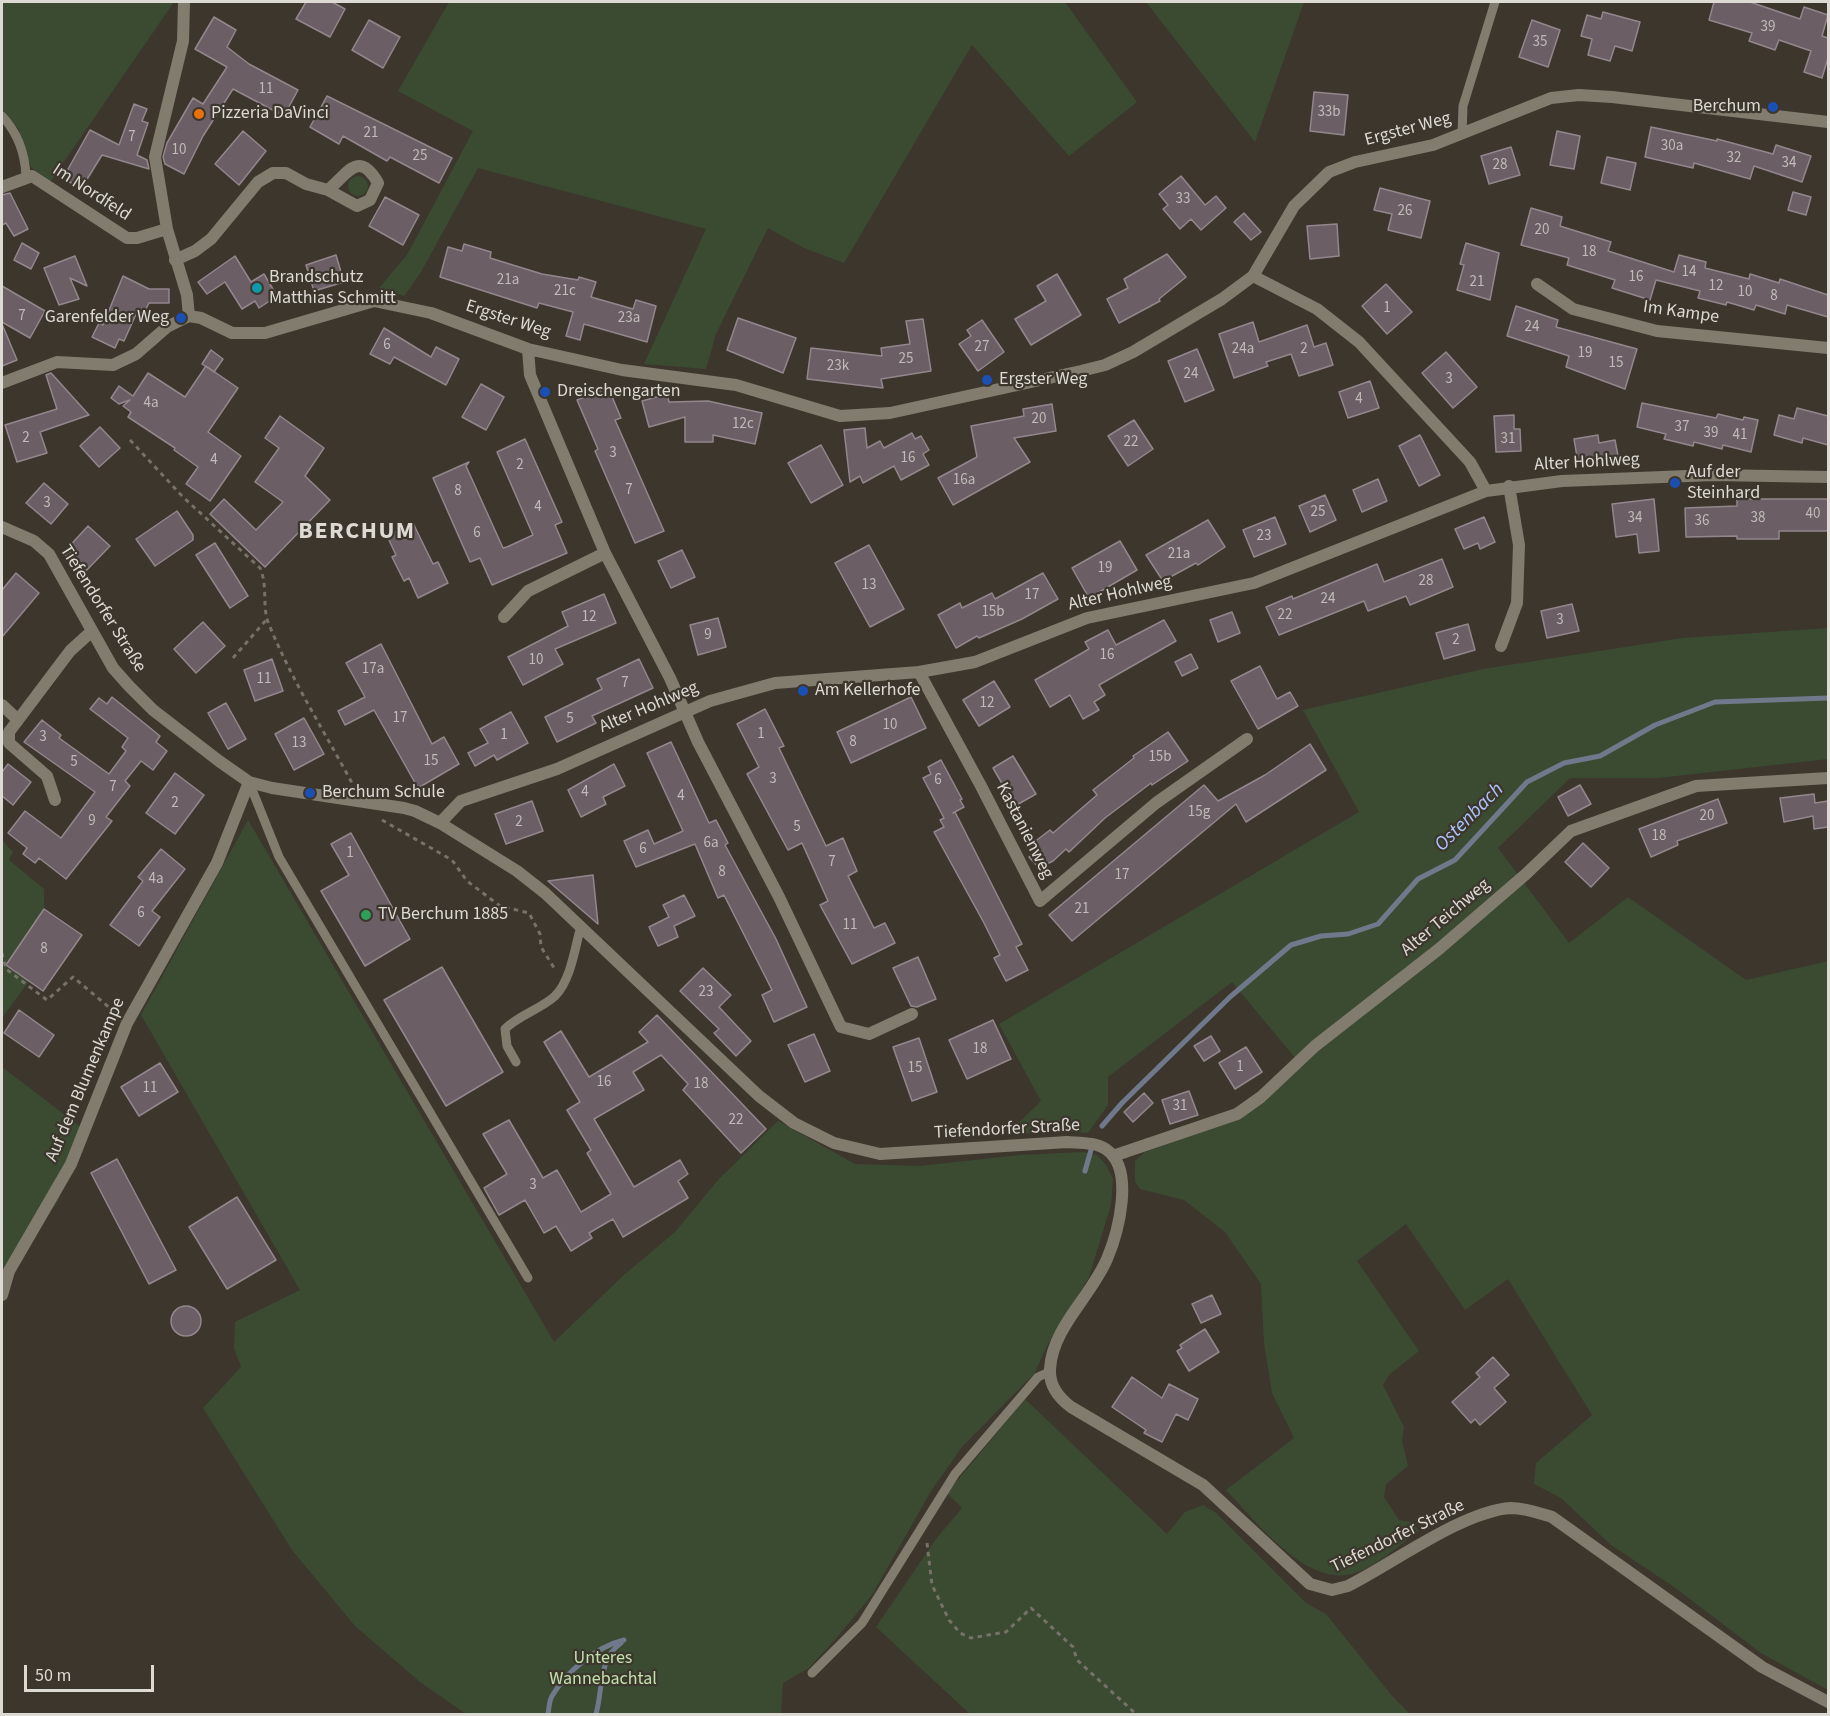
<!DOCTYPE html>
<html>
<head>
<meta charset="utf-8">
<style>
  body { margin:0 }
  #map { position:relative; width:1830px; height:1716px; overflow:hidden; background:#3c362d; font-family:"Source Sans 3",sans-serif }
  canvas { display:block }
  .frame { position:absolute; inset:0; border:3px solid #dddad4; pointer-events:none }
  .scale { position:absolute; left:24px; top:1665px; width:130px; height:27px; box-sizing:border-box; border:3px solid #dddad4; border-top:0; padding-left:8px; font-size:18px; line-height:21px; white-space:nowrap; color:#dddad4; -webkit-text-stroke:4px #3c362d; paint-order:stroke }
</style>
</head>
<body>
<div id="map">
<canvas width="1830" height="1716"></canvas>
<div class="frame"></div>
<div class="scale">50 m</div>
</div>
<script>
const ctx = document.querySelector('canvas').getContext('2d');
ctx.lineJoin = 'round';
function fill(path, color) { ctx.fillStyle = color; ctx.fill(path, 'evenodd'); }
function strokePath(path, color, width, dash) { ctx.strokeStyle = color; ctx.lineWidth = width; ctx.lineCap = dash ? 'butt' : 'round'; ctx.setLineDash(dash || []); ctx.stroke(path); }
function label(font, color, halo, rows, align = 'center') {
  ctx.font = font + ' "Source Sans 3",sans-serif'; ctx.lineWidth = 4.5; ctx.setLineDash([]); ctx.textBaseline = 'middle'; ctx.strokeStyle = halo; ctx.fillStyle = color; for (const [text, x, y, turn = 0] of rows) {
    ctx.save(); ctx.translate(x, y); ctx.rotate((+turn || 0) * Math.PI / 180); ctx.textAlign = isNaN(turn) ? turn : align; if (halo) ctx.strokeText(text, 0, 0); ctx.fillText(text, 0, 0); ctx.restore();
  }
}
fill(new Path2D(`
  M2 2H174L50 182 31 167 18 128 2 110Z
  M449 2H1065L1137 102 1069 156 972 45 844 263 804 248 768 228 716 334 706 369 644 364 706 229 478 168 421 272 404 296 379 288 407 255 473 131 398 91Z
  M1146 2H1304L1255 142Z
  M348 186a10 10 0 1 1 20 0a10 10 0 1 1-20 0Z
  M1828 628V759L1658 778H1570L1498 848 1569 943 1628 897 1746 980 1828 961V1690L1761 1653 1674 1587 1611 1545 1561 1498 1534 1484 1536 1463 1592 1415 1508 1279 1465 1310 1406 1224 1357 1261 1419 1351 1389 1375 1383 1385 1404 1427 1402 1441 1408 1466 1386 1484 1384 1497 1399 1520 1411 1522 1419 1531C1399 1545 1376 1567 1352 1574 1305 1586 1255 1520 1226 1490L1294 1438 1272 1393 1264 1343 1261 1284 1225 1232 1184 1200 1140 1189 1135 1182V1161L1145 1152 1247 1114 1301 1065 1232 982 1108 1077V1105L1088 1133 1060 1131 1006 1135 1041 1101 999 1024 1359 812 1303 710 1483 669 1683 638Z
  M248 820 554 1342 625 1274 675 1232 718 1180 778 1121 855 1164 919 1166 1020 1155 1083 1152 1097 1155 1106 1165 1113 1179 1111 1205 1089 1277 1047 1346 1034 1374 962 1447 931 1491 872 1595 839 1635 809 1668 783 1683 781 1714H466L420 1682 355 1626 292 1550 203 1408 241 1367 234 1348 235 1322 300 1290 141 1015Z
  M2 840 13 852 9 860 44 889V909L6 965 29 981 2 1018Z
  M2 1067 86 1131 58 1201 9 1271 2 1294Z
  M1025 1399 1167 1534 1185 1512 1203 1505 1216 1513 1306 1603 1326 1614 1393 1697 1410 1714H970L876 1627 936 1539 962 1508 947 1493Z`), '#3b4b32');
strokePath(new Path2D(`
  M1102 1126 1122 1103 1230 997 1291 945 1321 936 1348 934 1378 924 1418 879 1455 860 1527 782 1564 763 1600 756 1655 725 1715 702 1828 698
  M1085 1171 1091 1150
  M548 1714C549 1709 549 1701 552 1696 567 1671 596 1647 624 1640
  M596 1714C603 1690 598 1659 621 1643`), '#70798b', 5);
const building = new Path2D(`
  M306 2H332L345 9 330 37 296 19Z
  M1714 2H1750L1800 19 1804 7 1828 15 1822 36 1828 38V58L1822 78 1804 72 1811 51 1779 40 1775 50 1749 41 1752 33 1709 20Z
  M1603 12 1640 22 1632 51 1615 46 1610 61 1588 55 1592 39 1581 36 1587 15 1601 19Z
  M214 17 236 30 227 47 249 64 298 90 284 116 233 89 203 136 184 174 165 164 163 157 167 143 193 98 203 104 227 67 195 49Z
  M369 20 400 37 383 68 352 50Z
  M1532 20 1560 30 1548 67 1519 57Z
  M1314 92 1348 95 1344 135 1310 131Z
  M327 96 452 158 439 183 390 157 387 161 343 136 339 144 310 127Z
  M134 104 147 109 142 121 148 123 137 155 147 160 149 169 102 155 81 189 63 178 90 130 119 145Z
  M1651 127 1717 141V139L1773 154 1776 145 1811 156 1802 182 1754 166 1750 179 1694 163 1693 168 1645 157Z
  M243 131 266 151 239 185 215 164Z
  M1557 131 1580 136 1574 169 1550 165Z
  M1511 147 1520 175 1489 184 1481 156Z
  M1607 157 1636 163 1630 190 1601 183Z
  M1181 176 1205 205 1216 196 1226 208 1201 230 1191 219 1180 229 1163 209 1168 205 1159 194Z
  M1380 188 1430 201 1421 238 1388 230 1392 214 1374 210Z
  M1793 192 1811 197 1806 215 1788 210Z
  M10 193 28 229 14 236 6 223 2 225V195Z
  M385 197 419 215 403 245 369 226Z
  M1531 208 1562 217 1560 226 1611 242 1608 251 1674 272 1679 255 1706 262 1705 268 1749 279 1750 274 1779 283 1780 279 1828 295V317L1787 305 1785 314 1756 305 1754 310 1727 302 1726 305 1698 298 1700 291 1656 280 1650 300 1612 288 1615 280 1567 265 1569 258 1521 245Z
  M1244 213 1261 232 1251 240 1234 222Z
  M1337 224 1339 256 1310 259 1307 226Z
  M22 243 39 253 31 269 14 260Z
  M1466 243 1499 253 1490 300 1457 290 1464 265 1460 264Z
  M464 244 491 252 490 258 542 274 578 280 579 277 596 282 591 297 633 309 636 300 656 306 647 342 584 324 580 340 566 336 573 312 539 303 537 308 440 277 448 247 462 251Z
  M1167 254 1186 277 1159 299 1160 301 1119 323 1107 299 1128 288 1124 279Z
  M336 255 344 282 314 291 306 265Z
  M75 256 87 286 70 278 79 299 59 305 44 268Z
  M235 256 251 282 264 274 277 296 259 308 255 301 242 309 225 282 207 294 198 282Z
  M1057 274 1081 315 1031 345 1015 319 1046 301 1037 286Z
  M123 276 149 289H169V303H149L143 315 137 312 124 341 119 339 115 348 92 337 99 323 103 325Z
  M1386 284 1412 312 1387 334 1362 306Z
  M2 286 45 311 30 338 2 322Z
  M1516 306 1558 320 1556 327 1637 349 1625 389 1566 367 1569 356 1507 336Z
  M738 318 796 338 783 373 727 350Z
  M923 319 931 371 881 379 883 388 807 379 811 348 882 356 881 348 910 344 906 321Z
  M982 320 1004 352 978 371 959 344 971 336 967 330Z
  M1253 322 1259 342 1307 325 1314 347 1326 343 1333 365 1299 376 1291 354 1266 362 1268 366 1234 378 1219 334Z
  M2 324 17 360 2 366Z
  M384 328 431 357 436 347 459 359 446 385 394 357 390 364 370 354Z
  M1197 349 1214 390 1185 402 1168 361Z
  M211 350 223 359 214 372 202 364Z
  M1446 352 1477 387 1453 408 1422 373Z
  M206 366 238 388 208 432 241 456 210 501 186 484 198 467 174 450 175 448 128 417 131 412 123 406 130 400 119 404 111 398 119 386 133 396 148 373 185 397Z
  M51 373 89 415 40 432 47 453 17 462 5 425 57 409 46 375Z
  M1370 381 1379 408 1348 418 1339 392Z
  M481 384 504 397 486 430 462 417Z
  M608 387 621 418 615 420 664 531 635 543 595 451 598 449 577 400Z
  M667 394 669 402 708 401 762 413 755 444 713 435V442H685V417L649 427 642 401Z
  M1642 403 1716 418 1718 414 1743 420 1744 417 1758 420 1751 452 1723 445 1722 449 1694 442 1693 446 1664 439 1666 434 1637 427Z
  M1052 404 1056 431 1014 438 1030 462 953 505 938 478 977 457 971 426 1024 416 1023 409Z
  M1797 408 1828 416V445L1803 438 1802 443 1774 435 1779 415 1794 419Z
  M1514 415V429H1520L1521 451 1496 452 1494 416Z
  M280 416 324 448 305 476 330 500 265 567 210 514 224 499 256 530 283 502 255 482 279 448 265 438Z
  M1134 420 1153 449 1128 466 1108 436Z
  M100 427 120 448 99 467 80 446Z
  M865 428 867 448 880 441 884 448 912 433 915 439 921 436 929 450 923 454 929 465 901 480 894 466 863 483 860 476 850 482 844 430Z
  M1420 435 1440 475 1419 486 1399 446Z
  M1598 435 1599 443 1615 440 1618 456 1578 463 1574 439Z
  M525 439 562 522 555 525 567 553 492 585 480 558 470 562 433 478 469 462 466 466 503 548 507 547 533 535 497 452Z
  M821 445 843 485 811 503 788 463Z
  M1378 479 1387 501 1362 512 1353 490Z
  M44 483 68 504 51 524 26 503Z
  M1325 495 1336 520 1310 532 1299 506Z
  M1654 499 1659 551 1639 553 1637 534 1616 537 1612 504Z
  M1737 499H1828V531H1779V539H1737V536L1686 537 1685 508 1737 506Z
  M177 511 193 535V540L155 566 136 539Z
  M1275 517 1286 544 1254 557 1243 530Z
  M1484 517 1495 542 1480 549 1478 543 1464 549 1455 529Z
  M1208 520 1225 547 1198 565 1196 563 1163 581 1146 555Z
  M413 523 433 564 438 562 448 583 418 598 409 578 404 581 392 557 396 555 387 536Z
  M88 526 110 546 83 574 63 553Z
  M1120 541 1137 570 1089 598 1072 568Z
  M215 543 248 596 230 608 196 555Z
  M869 545 904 609 870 627 835 563Z
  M682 550 695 577 671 588 658 561Z
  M1442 559 1453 587 1410 605 1406 596 1368 611 1364 601 1279 635 1266 607 1292 596 1293 599 1377 564 1384 582Z
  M16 573 39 593 2 637V590Z
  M1043 573 1058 599 1022 619 979 638 977 636 956 648 938 615 960 603 962 608 992 593 995 599Z
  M604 594 616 623 555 649 563 664 523 685 508 657 568 626 562 612Z
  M1572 604 1579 631 1547 638 1541 611Z
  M1232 612 1240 633 1218 642 1210 620Z
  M718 618 726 647 698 655 690 625Z
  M1164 620 1176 641 1099 685 1105 695 1094 702 1099 710 1083 719 1070 695 1050 707 1035 680 1089 649 1085 642 1108 630 1116 645Z
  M203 622 225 646 196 673 174 649Z
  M1468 624 1475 650 1444 659 1436 633Z
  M381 644 432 744 444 737 459 764 418 788 374 710 345 725 338 711 365 697 346 663Z
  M1191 654 1198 668 1182 676 1175 662Z
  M272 659 283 691 255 701 244 670Z
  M639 659 653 688 592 716 596 723 557 742 545 717 602 689 597 679Z
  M1260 666 1277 699 1290 692 1298 706 1258 729 1231 681Z
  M994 681 1010 707 979 726 963 700Z
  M112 697 160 736 156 742 167 751 153 770 141 761 125 781 130 786 106 817 112 821 66 879 39 858 35 863 23 854 27 848 8 833 25 811 61 838 95 792 24 742 42 720 61 735 59 738 109 774 126 751 122 747 128 738 90 709 99 698 107 704Z
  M911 697 926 728 851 763 837 732Z
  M226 703 246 739 228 749 208 713Z
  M765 709 784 746 779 748 826 846 843 838 857 871 848 876 874 928 885 923 895 943 852 964 820 905 828 901 802 843 788 850 747 774 759 767 737 724Z
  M511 712 528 743 497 760 494 755 475 766 468 753 488 743 480 729Z
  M304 718 324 754 294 770 275 734Z
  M1168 732 1188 761 1152 785 1151 783 1105 818 1069 852 1066 849 1053 861 1039 868 1029 857 1034 853 1029 846 1050 830 1053 833 1097 795 1093 790 1134 758 1133 756Z
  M671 742 709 823 716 820 728 843 725 845 776 939 807 1007 774 1022 762 995 772 990 724 895 718 898 695 844 636 867 624 841 648 830 654 844 683 831 647 753Z
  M1310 744 1326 770 1246 822 1236 804 1072 941 1049 915 1204 785 1218 801 1265 775Z
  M1013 756 1036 794 1015 806 993 768Z
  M941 760 962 799 960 800 964 807 953 813 955 812 1022 944 1016 947 1028 970 1006 981 994 958 1000 955 984 923 934 832 944 827 940 820 944 818 923 778 931 774 928 767Z
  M8 764 31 782 13 805 2 796V772Z
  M614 764 625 786 603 797 606 804 581 817 568 790Z
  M175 773 204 795 175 834 146 813Z
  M1580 785 1591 804 1568 816 1558 797Z
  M1814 794 1815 803 1828 801V827L1814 829 1813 816 1784 822 1780 798Z
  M1718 799 1727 823 1677 841 1678 845 1651 857 1639 829Z
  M532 801 543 831 506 844 495 814Z
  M351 833 410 939 365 966 321 891 349 875 331 844Z
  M1583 843 1609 868 1591 887 1565 862Z
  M161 849 185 869 152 911 160 917 139 946 110 925 143 881 138 877Z
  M593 875 598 924 548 881Z
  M684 895 695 916 674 926 678 937 658 946 649 927 669 917 663 905Z
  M44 909 82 935 43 991 6 965Z
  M918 957 936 999 917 1007 911 1006 893 968Z
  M442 967 503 1072 446 1106 384 1000Z
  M703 968 731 995 719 1007 751 1041 736 1056 714 1033 719 1029 680 991Z
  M19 1010 54 1035 39 1057 4 1033Z
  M657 1015 766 1129 741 1153 683 1090 688 1084 661 1055 633 1072 644 1090 594 1119 634 1187 680 1160 688 1174 678 1181 688 1198 623 1237 613 1219 589 1233 592 1238 571 1251 556 1226 544 1233 525 1200 499 1215 484 1188 507 1174 483 1134 509 1120 543 1178 557 1170 581 1212 611 1194 587 1153 591 1150 567 1110 580 1102 544 1042 561 1031 589 1077 648 1042 639 1032Z
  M993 1020 1011 1059 967 1079 949 1040Z
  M814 1034 830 1071 805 1082 788 1045Z
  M1211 1036 1220 1051 1204 1061 1194 1046Z
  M919 1038 937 1092 912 1101 893 1047Z
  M1246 1047 1262 1072 1235 1089 1219 1063Z
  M160 1063 178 1092 139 1116 121 1087Z
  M1189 1091 1198 1115 1170 1124 1162 1100Z
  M1144 1093 1153 1103 1133 1122 1124 1112Z
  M117 1159 176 1270 149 1284 91 1173Z
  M237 1197 276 1260 227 1289 189 1227Z
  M1212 1295 1221 1314 1201 1323 1192 1304Z
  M171 1321a15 15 0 1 1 30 0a15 15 0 1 1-30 0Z
  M1205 1329 1219 1352 1189 1371 1177 1351 1182 1348 1180 1345Z
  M1493 1357 1509 1375 1494 1388 1506 1402 1480 1425 1475 1419 1471 1423 1452 1402 1480 1377 1476 1373Z
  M1132 1377 1162 1398 1169 1384 1198 1399 1188 1420 1176 1414 1162 1442 1144 1433 1146 1430 1112 1407Z`);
fill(building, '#6b5f65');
strokePath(building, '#93878d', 1.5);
strokePath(new Path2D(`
  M130 440 183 497 260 568C268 586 262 605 268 622 291 679 323 729 352 783V788
  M233 658 267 619
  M382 820 452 860 467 881 500 906 529 913 540 934 541 947 556 971
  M2 953 6 969 47 1000 73 977 117 1014
  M927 1543 932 1585 949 1620 960 1633 971 1638 1006 1632 1031 1608 1073 1647 1077 1660 1136 1714`), '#767169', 3, [4.5, 4.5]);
strokePath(new Path2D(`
  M2 116C18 133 25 153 26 176
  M1462 134 1463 106 1495 2
  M249 782 279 857 528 1278
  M516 1062 507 1046 505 1029C519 1015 541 1009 555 996 571 980 575 947 581 926
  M812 1673 862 1623 955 1474 1038 1377 1049 1372`), '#827c6e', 9);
strokePath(new Path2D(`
  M184 2 183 41 155 157 167 229 187 295 189 316
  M2 187 32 176 127 238H137L167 229
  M175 260 195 251 211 239 258 182 273 173H286L306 184 328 190 357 206 370 200 378 183C358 148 346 176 328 190
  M1253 276 1317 309 1359 342 1470 462 1486 491
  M1537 284 1573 309 1657 331 1828 348
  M528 349 530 375 605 553 670 678 698 742 779 897 841 1027 869 1034 912 1014
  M2 383 57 362 113 365 136 354 167 327 189 316 201 318 232 333H265L374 301 431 313 528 349 622 370 736 385 840 416 890 413 1081 371 1105 365 1133 352 1222 299 1253 276 1294 206 1329 172 1355 162 1433 145 1551 98 1579 95 1612 97 1828 122
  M2 527 34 541 49 554 113 668 129 686 153 710 219 761 249 782 272 788 404 808 415 811 440 823 517 871 545 893 759 1096 794 1123 834 1143 880 1154 1067 1142C1080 1143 1096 1142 1107 1150 1135 1170 1118 1233 1107 1259 1092 1295 1052 1328 1050 1369 1049 1385 1059 1398 1071 1407L1203 1485 1310 1584 1332 1590 1348 1586C1392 1564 1463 1511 1511 1508 1525 1508 1539 1513 1552 1517L1762 1667 1828 1702
  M504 617 528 591 605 553
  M1501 646 1517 603 1519 545 1509 486
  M919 672 981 786 1040 901 1156 803 1247 739
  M2 705 18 720
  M55 800 47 776 9 743V732L70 651 92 631
  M440 823 461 801 557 769 710 701 775 683 919 672 975 662 1087 618 1254 583 1486 491 1562 481 1713 475 1828 477
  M1113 1156 1237 1114 1261 1097 1315 1046 1439 949 1526 874 1571 831 1696 786 1828 778
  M2 1295 9 1271 71 1164 127 1023 217 863 249 782`), '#827c6e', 12);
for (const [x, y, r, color] of [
  [1773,107,6,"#1a4fb4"],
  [199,114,6,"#e8710a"],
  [257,288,6,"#0f9aa8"],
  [181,318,6,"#1a4fb4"],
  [987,380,6,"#1a4fb4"],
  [545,392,6,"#1a4fb4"],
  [1675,483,6,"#1a4fb4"],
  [803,691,6,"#1a4fb4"],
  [310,793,6,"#1a4fb4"],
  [366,915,6,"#2e9e5b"]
]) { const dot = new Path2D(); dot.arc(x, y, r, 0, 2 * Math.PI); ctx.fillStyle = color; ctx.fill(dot); strokePath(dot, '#3c362d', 2); }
label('15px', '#c0bbb8', null, [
  ["39",1768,28],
  ["35",1540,43],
  ["11",266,90],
  ["33b",1329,113],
  ["21",371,134],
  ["7",132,138],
  ["30a",1672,147],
  ["10",179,151],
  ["25",420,157],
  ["32",1734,159],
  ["34",1789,164],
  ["28",1500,166],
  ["33",1183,200],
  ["26",1405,212],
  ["20",1542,231],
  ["18",1589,253],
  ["14",1689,273],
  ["16",1636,278],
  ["21a",508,281],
  ["21",1477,283],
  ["12",1716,287],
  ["21c",565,292],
  ["10",1745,293],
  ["8",1774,297],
  ["1",1387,309],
  ["7",22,317],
  ["23a",629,319],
  ["24",1532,328],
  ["6",387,346],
  ["27",982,348],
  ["24a",1243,350],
  ["2",1304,350],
  ["19",1585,354],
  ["25",906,360],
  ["15",1616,364],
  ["23k",838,367],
  ["24",1191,375],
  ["3",1449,380],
  ["4",1359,400],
  ["4a",151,404],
  ["20",1039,420],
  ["12c",743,425],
  ["37",1682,428],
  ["39",1711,434],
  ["41",1740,436],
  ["2",26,439],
  ["31",1508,440],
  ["22",1131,443],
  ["3",613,454],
  ["16",908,459],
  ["4",214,461],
  ["2",520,466],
  ["16a",964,481],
  ["7",629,491],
  ["8",458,492],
  ["3",47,504],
  ["4",538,508],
  ["25",1318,513],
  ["40",1813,515],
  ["34",1635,519],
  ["38",1758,519],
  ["36",1702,522],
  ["6",477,534],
  ["23",1264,537],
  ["21a",1179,555],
  ["19",1105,569],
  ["28",1426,582],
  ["13",869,586],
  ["17",1032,596],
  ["24",1328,600],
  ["15b",993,613],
  ["22",1285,616],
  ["12",589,618],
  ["3",1560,621],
  ["9",708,636],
  ["2",1456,641],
  ["16",1107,656],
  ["10",536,661],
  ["17a",373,670],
  ["11",264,680],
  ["7",625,684],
  ["12",987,704],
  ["17",400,719],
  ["5",570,720],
  ["10",890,726],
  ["1",761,735],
  ["1",504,736],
  ["3",43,738],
  ["8",853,743],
  ["13",299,744],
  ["15b",1160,758],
  ["15",431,762],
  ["5",74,763],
  ["3",773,780],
  ["6",938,781],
  ["7",113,788],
  ["4",585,793],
  ["4",681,797],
  ["2",175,804],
  ["15g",1199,813],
  ["20",1707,817],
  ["9",92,822],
  ["2",519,823],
  ["5",797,828],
  ["18",1659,837],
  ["6a",711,844],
  ["6",643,850],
  ["1",350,854],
  ["7",832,863],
  ["8",722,873],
  ["17",1122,876],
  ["4a",156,880],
  ["21",1082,910],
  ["6",141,914],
  ["11",850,926],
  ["8",44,950],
  ["23",706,993],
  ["18",980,1050],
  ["1",1240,1068],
  ["15",915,1069],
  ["16",604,1083],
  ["18",701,1085],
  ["11",150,1089],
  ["31",1180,1107],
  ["22",736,1121],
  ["3",533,1186]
]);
label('18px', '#dddad4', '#3c362d', [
  ["Berchum",1761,107,"right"],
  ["Pizzeria DaVinci",211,114],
  ["Brandschutz",269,278],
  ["Matthias Schmitt",269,299],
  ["Garenfelder Weg",169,318,"right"],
  ["Ergster Weg",999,380],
  ["Dreischengarten",557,392],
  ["Auf der",1687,473],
  ["Steinhard",1687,494],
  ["Am Kellerhofe",815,691],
  ["Berchum Schule",322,793],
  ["TV Berchum 1885",378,915]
], 'left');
label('18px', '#dddad4', '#3c362d', [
  ["Ergster Weg",1408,130,-15],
  ["Im Nordfeld",91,193,33],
  ["Im Kampe",1681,313,8],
  ["Ergster Weg",508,320,18],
  ["Alter Hohlweg",1587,463,-3],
  ["Alter Hohlweg",1120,594,-13],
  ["Tiefendorfer Straße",102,609,58],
  ["Alter Hohlweg",649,708,-23],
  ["Kastanienweg",1024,831,63],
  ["Alter Teichweg",1446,918,-40],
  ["Auf dem Blumenkampe",86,1080,-67],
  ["Tiefendorfer Straße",1007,1130,-3],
  ["Tiefendorfer Straße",1398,1537,-26]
]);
label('18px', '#bfe1ab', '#3c362d', [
  ["Unteres",603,1659],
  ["Wannebachtal",603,1680]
]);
label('italic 20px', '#acc7fc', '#3c362d', [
  ["Ostenbach",1470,818,-45]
]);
ctx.letterSpacing = '1.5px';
label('bold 24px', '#dddad4', '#3c362d', [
  ["BERCHUM",357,533]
]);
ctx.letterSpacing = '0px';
</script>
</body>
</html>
